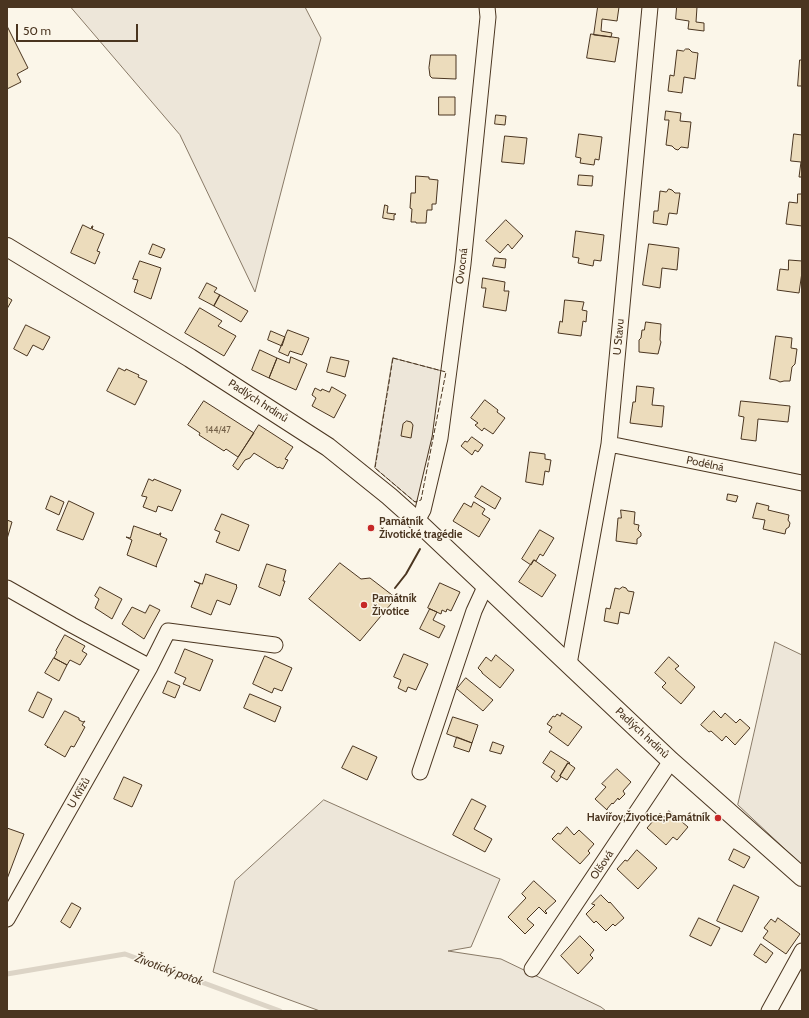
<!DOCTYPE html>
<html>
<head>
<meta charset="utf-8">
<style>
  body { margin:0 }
  #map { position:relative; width:809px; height:1018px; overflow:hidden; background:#fbf6e9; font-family:Cabin,sans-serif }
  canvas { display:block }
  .frame { position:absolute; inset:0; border:8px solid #4a3520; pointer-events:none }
  .scale { position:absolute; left:16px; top:24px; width:122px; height:18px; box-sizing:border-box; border:2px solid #4a3520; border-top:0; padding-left:5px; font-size:12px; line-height:14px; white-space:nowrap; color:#4a3520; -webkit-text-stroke:3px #fbf6e9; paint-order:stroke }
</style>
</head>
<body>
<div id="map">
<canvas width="809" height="1018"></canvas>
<div class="frame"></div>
<div class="scale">50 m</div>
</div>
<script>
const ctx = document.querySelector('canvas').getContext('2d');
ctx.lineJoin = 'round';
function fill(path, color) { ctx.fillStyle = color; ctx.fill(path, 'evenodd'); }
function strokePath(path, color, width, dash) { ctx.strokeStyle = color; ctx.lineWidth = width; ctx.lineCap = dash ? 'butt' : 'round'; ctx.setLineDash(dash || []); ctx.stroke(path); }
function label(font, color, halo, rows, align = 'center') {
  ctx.font = font + ' Cabin,sans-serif'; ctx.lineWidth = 3; ctx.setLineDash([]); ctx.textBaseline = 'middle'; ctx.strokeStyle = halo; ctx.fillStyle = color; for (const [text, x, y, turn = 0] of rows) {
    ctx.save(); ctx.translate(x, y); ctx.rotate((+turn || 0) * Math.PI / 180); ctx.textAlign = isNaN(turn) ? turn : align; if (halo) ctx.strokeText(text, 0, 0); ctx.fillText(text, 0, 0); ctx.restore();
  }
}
const green = new Path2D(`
  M71 7H305L321 38 255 292 180 135Z
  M393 358 446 372 421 500 415 502 375 468Z
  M775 642 802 655V865L738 805Z
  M324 800 500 879 471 947 448 951 501 959 601 1007 606 1011H320L213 972 235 881Z`);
fill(green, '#ede6d9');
strokePath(green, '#887966', 1);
strokePath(new Path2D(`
  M7 974 125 954 280 1011`), '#dcd4c6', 5);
const building = new Path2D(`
  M598 7H619L617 21 602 19 601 31 612 33 611 37 594 35Z
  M677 7H697L696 22 704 23V31L688 29 689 21 676 19Z
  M7 26 28 68 17 74 21 82 7 89Z
  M591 34 619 38 615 62 587 58Z
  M686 49H689L692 52 698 53 695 79 684 77 682 93 668 91 670 75 674 76 677 50 683 51Z
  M431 55H456V79L432 78 430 76 429 68Z
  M800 60H802V86H798Z
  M439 97H455V115H439Z
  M666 111 681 113 680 121 691 122 688 148 681 147 678 150 675 149 672 146 666 145 669 120H665Z
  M496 115 506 116 505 125 495 124Z
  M579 134 602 137 599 160 595 159 594 165 580 163 581 158 576 157Z
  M794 134 802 135V177H799L801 162 791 161Z
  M505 136 527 138 524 164 502 162Z
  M579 175 593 176 592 186 578 185Z
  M416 176 429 177V179L438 180 436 204H432V210H427L426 223H416V222H411L412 209 410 208 411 193H415Z
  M669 189 672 190 675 193H680L677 214 669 213 667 225 653 223 654 211H658L660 191 666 192Z
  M798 194H802V226L786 224 789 202 797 203Z
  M385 205 388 206 387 213 396 214 394 215V220L383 218Z
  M506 220 523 236 512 249 508 244 500 253 486 241Z
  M83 225 91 229 92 226H93L92 229 104 234 97 251 100 252 95 264 71 253Z
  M576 231 604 235 601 261 594 260 593 266 578 263 579 258 573 257Z
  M153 244 165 249 161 258 149 254Z
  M649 244 679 248 677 270 662 268 660 288 643 285Z
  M495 258 506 259 505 268 493 266Z
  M789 260 802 261V272L799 293 777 290 780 269 788 270Z
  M140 261 161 268 151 299 134 292 138 280 133 279Z
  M483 278 505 282 504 291H509L506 311 483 307 486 288H482Z
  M207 283 217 288 214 292 220 295 214 306 199 298Z
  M220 295 248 311 241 322 214 306Z
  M7 297 12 300 7 309Z
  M565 300 584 302 582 310 587 311 586 322 583 321 581 336 558 333 560 321 562 322Z
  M200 308 222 321 218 326 236 336 224 356 185 333Z
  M646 322 661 324 660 340 661 342 658 354 639 352V340L641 338 642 330H644Z
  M26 325 50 337 43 350 33 345 27 356 14 349Z
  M288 330 309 338 302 355 290 351 288 356 279 352Z
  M271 331 285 337 282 346 268 340Z
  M776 336 792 338 791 348 797 349 795 364 792 367 790 381H784L780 382 776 380 770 379Z
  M260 350 277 358 269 378 252 370Z
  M291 357 307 364 296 390 269 378 277 358 289 363Z
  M331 357 349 361 345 377 327 372Z
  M119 368 125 371 126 369 139 375 138 377 147 381 135 405 107 391Z
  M637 386 654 388 652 405 664 406 662 427 630 423 633 402H635Z
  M332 387 346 395 334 418 312 406 316 398 312 395 315 388 321 391 322 389 329 392Z
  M485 400 498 410 497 412 505 418 493 434 484 428 482 431 475 425 478 423 471 418Z
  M204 401 254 433 238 457 226 449 224 451 199 435 200 433 188 425Z
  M741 401 790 406 788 422 758 419 756 441 741 439 744 417 739 416Z
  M407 421 411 422 413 425 411 438 401 436 403 424Z
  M259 425 293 447 285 459 288 460 283 469 279 467 278 468 254 453 250 458 245 460 238 470 233 466Z
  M472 437 483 445 478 452 475 450 472 455 461 446 465 441 467 442Z
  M530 452 545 454V459L551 460 549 472 545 471 543 485 526 482Z
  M149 479 153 481 154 479 181 490 172 511 158 506 156 512 143 507 147 497 142 496Z
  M482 486 501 498 495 509 475 497Z
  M728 494 738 496 736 502 727 500Z
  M51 496 64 502 59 515 46 509Z
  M69 501 94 513 83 540 57 530Z
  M474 502 485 509 482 514 490 519 479 537 453 521 464 503 471 507Z
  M757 503 769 506 768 510 789 515 788 520 790 523 789 527 786 529 785 534 763 529 765 520 753 518Z
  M621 510 635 512 634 524 639 525 638 530 641 533V536L637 539V544L616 541 618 518H621Z
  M222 514 249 525 239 551 216 542 220 532 215 530Z
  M7 520 12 522 7 539Z
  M134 526 159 535 160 533H161L160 536 167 539 156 566 157 567 127 555 132 540 126 537 130 538Z
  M540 530 554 538 543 556 540 554 536 561 534 560 531 565 522 559Z
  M534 560 556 575 542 597 519 582Z
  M340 563 361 579 370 578 396 598 360 641 309 599Z
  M267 564 286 570 283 581H285L280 596 259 587Z
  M206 574 237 585 236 586 237 587 230 605 217 600 211 615 191 607 200 584 194 581 202 584Z
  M440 583 460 592 451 611 447 609 446 612 442 610 441 614 428 608Z
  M100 587 122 599 112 619 95 608 99 599 95 596Z
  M623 587 626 588 628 591 634 592 629 614 620 612 618 624 604 621 606 608 610 609 615 588 619 589Z
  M150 605 160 610 144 639 122 624 132 607 145 613Z
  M430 609 437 612 433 620 445 626 439 638 420 629Z
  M65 635 85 646 82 651 87 654 80 665 70 660 67 665 54 658 57 652 56 651Z
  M185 649 213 660 200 691 183 684 186 678 175 673Z
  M404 654 428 664 416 690 408 687 406 692 398 688 401 680 394 677Z
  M496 655 514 670 500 688 482 673V672L478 668 486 657 491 661Z
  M265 656 292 668 282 691 274 688 272 693 253 684Z
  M669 657 679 666 675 669 695 687 681 704 662 687 666 683 655 673Z
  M54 658 67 665 59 681 45 673Z
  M466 678 493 700 483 711 457 689Z
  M168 681 180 686 175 698 163 693Z
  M38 692 52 699 43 718 29 711Z
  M250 694 281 707 275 722 244 708Z
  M65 711 79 718V720L83 722 85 721 82 725 85 727 74 747 71 746 65 757 48 747 47 748 48 747 45 745Z
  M714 711 721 718 725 713 736 723 740 719 750 728 735 745 726 736 722 741 711 731 709 732 701 725Z
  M562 713 582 727 568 746 549 732 552 727 547 724 553 716 555 717 557 714 560 716Z
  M453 717 478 725 472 743 447 734Z
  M457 737 472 743 469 752 454 747Z
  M493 742 504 746 501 754 490 751Z
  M353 746 377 757 367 780 342 768Z
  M551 751 570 763 569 764 568 763 560 776 561 777 557 782 551 777 555 771 543 763Z
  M568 763 575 768 567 780 560 776Z
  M617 769 631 782 623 791 625 794 619 800 618 798 613 804 612 803 607 809V810L595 799 606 787 602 784Z
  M124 777 142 785 132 807 114 799Z
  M472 799 486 806 474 829 492 839 485 852 453 835Z
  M669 811 688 827 677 840 673 837 666 845 647 828 660 813 664 817Z
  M567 827 574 835 579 830 594 844 588 851 590 853 580 864 552 839 558 833 560 834Z
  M7 828 24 834 7 879Z
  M734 849 750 857 744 868 729 860Z
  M637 850 657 868 638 889 617 869 625 860 627 861Z
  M534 881 556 901 545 911 547 913 546 914 539 907 527 919 534 925 525 934 508 917 526 898 522 894Z
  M734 885 759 897 742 932 717 921Z
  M601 895 609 903 610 902 624 918 615 926 613 924 606 931 596 921 594 923 586 914 595 905 592 904Z
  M72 903 81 908 70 928 61 922Z
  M699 918 720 928 711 946 690 936Z
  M778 918 800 934 786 954 763 938 768 931 764 928 771 919 775 922Z
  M580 936 594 950 590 955 593 958 578 974 561 956Z
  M761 944 773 953 766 963 754 955Z`);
fill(building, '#ecdcbc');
strokePath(building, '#4a3520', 1);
const minor = new Path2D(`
  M609 444 802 483
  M417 521 423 510 440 438 463 264 488 17 487 7
  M7 588 72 625 150 667
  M569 664 609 444 650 7
  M420 772 474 611 485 587
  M7 919 150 667 168 631 275 645
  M532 969 671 761
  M769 1011 802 951`);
const tertiary = new Path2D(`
  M7 247 190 358 328 447 389 496 417 521 671 761 802 877`);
strokePath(minor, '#4a3520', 17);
strokePath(tertiary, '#4a3520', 20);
strokePath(minor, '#fbf6e9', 15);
strokePath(tertiary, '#fbf6e9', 18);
strokePath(new Path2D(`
  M393 358 446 372 421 500 415 502 375 468Z`), '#4a3520', 1, [5, 2]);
strokePath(new Path2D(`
  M395 588 406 574 420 549`), '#4a3520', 2);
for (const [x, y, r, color] of [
  [371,528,4,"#c62828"],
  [364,605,4,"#c62828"],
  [718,818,4,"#c62828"]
]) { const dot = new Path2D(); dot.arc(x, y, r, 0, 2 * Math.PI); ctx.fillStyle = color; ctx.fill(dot); strokePath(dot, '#fbf6e9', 1.5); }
label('9px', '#725f47', null, [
  ["144/47",218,430]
]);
label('11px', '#4a3520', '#fbf6e9', [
  ["Ovocná",462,266,-83],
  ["U Stavu",619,337,-85],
  ["Padlých hrdinů",258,401,33],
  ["Podélná",705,464,12],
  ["Padlých hrdinů",642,733,43],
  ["U Křížů",79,793,-60],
  ["Olšová",602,865,-56]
]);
label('bold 11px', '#4a3520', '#fbf6e9', [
  ["Památník",379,522],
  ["Životické tragédie",379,535],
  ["Památník",372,599],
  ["Životice",372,612],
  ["Havířov,Životice,Památník",710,818,"right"]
], 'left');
label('italic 12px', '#4a3520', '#fbf6e9', [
  ["Životický potok",169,970,20]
]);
</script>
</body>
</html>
